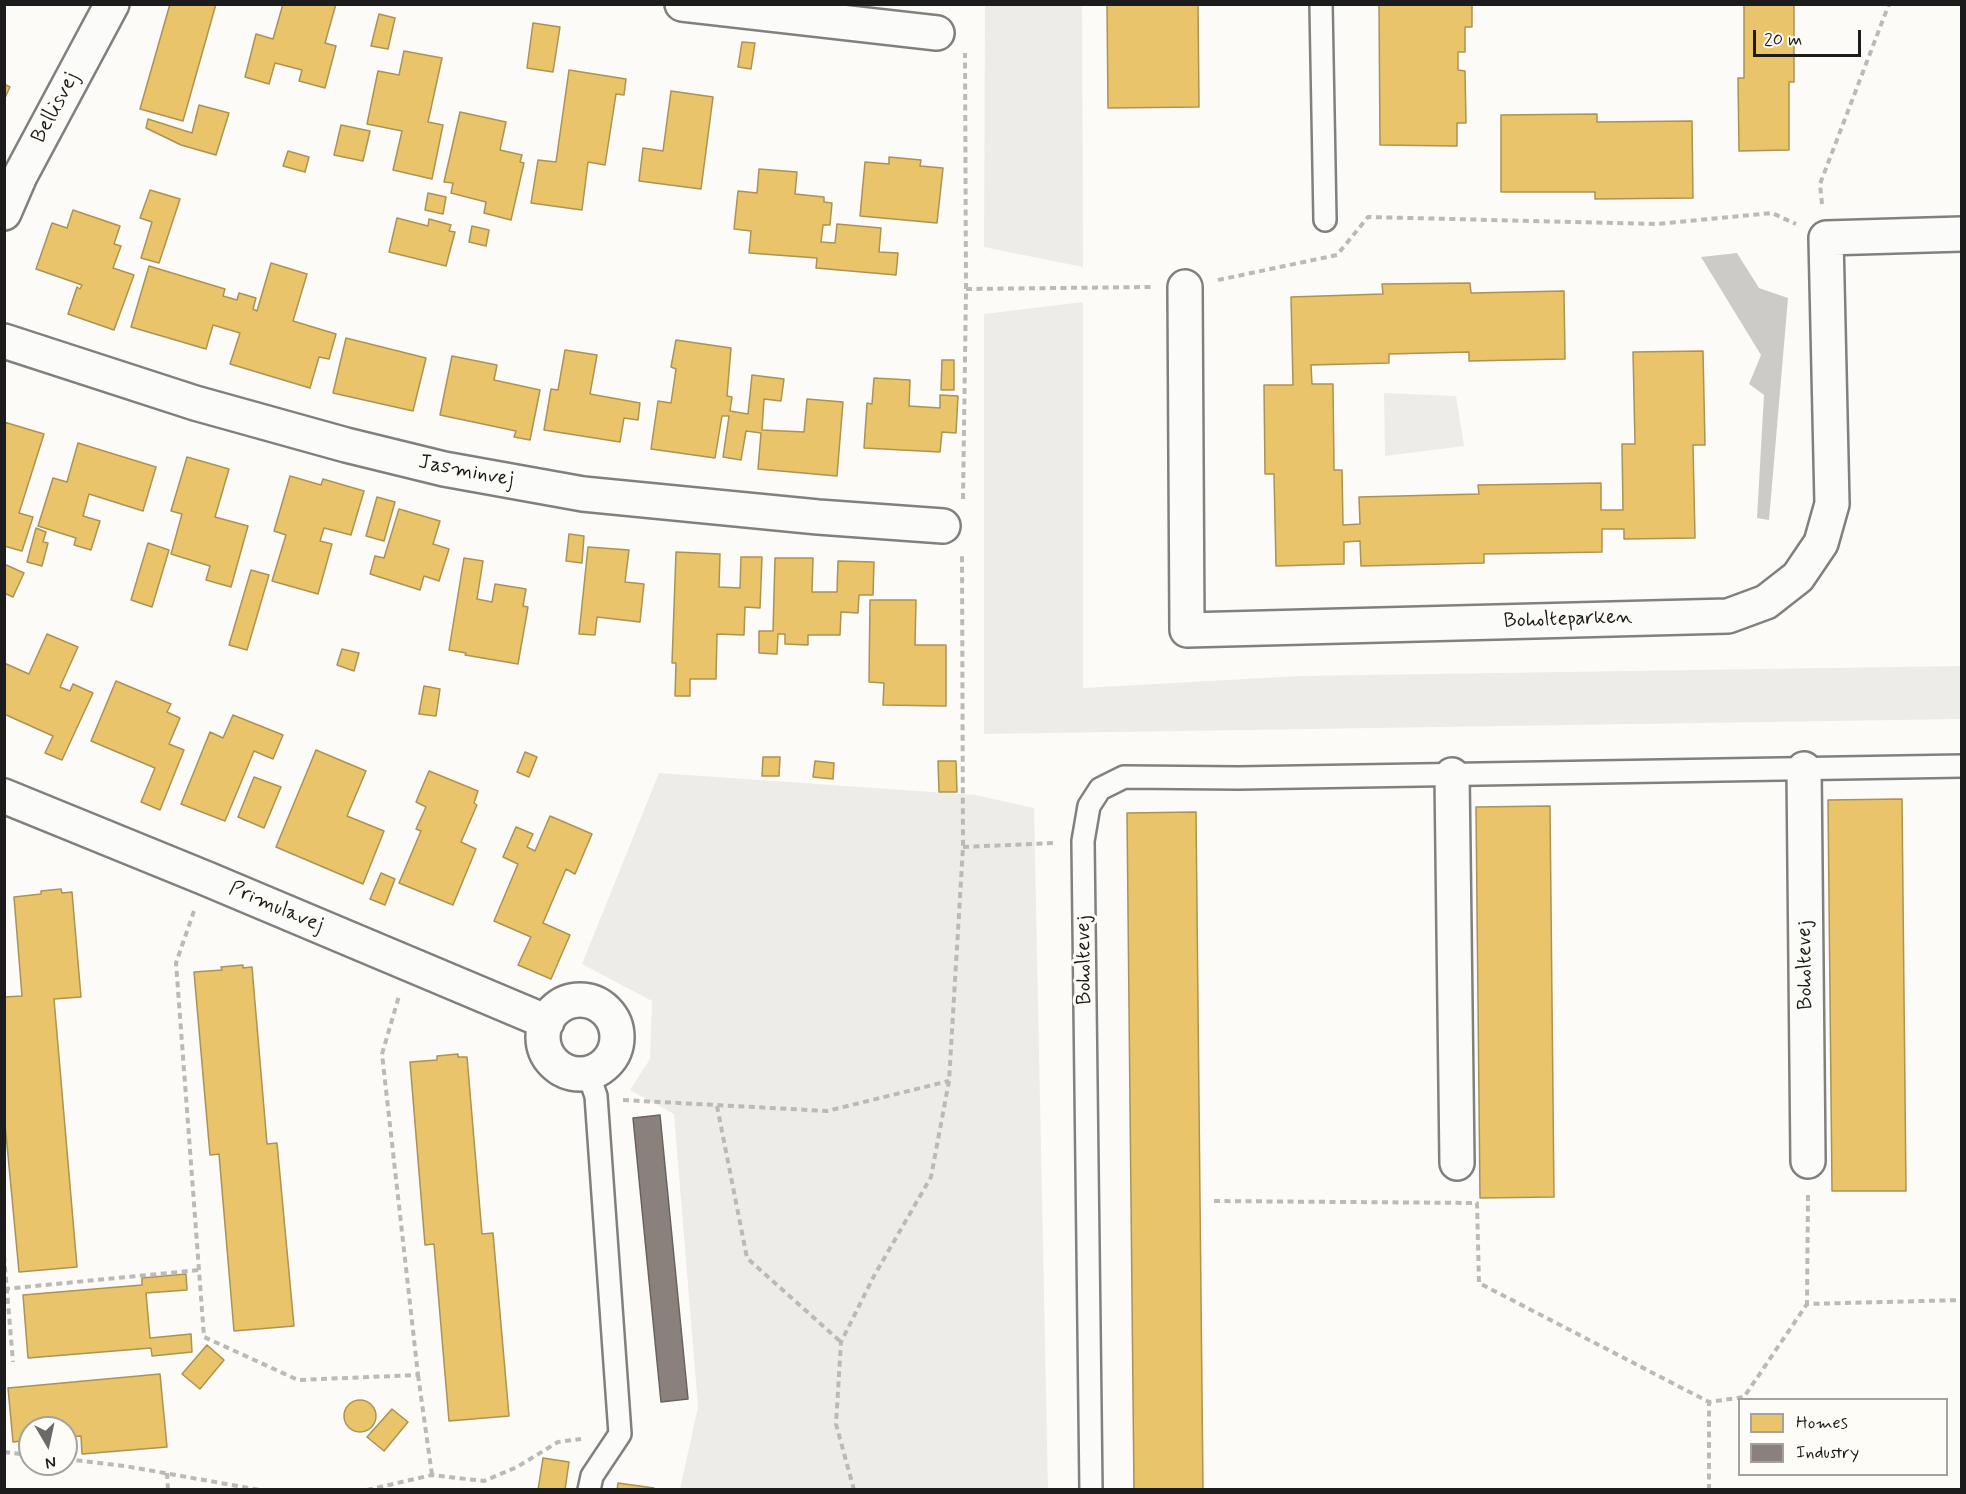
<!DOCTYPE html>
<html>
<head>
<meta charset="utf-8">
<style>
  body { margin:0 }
  #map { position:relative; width:1966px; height:1494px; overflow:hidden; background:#fcfbf8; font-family:Mynerve,sans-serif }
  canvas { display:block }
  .frame { position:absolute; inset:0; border:6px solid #1c1c1c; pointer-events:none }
  .legend { position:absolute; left:1738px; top:1398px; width:210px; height:78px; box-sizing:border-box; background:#fdfcf7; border:2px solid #a3a29f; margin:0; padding:8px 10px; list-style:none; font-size:18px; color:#1c1c1c }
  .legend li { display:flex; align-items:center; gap:12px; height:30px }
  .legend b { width:30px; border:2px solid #a3a29f }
  .north { position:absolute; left:18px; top:1416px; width:60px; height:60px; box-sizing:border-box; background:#fdfcf7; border:2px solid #a3a29f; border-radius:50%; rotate:171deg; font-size:16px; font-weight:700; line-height:24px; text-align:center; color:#1c1c1c }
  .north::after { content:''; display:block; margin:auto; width:21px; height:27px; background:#6a6a69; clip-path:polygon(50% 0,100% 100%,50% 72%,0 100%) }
  .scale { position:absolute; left:1753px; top:30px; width:108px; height:27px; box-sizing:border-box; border:3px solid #1c1c1c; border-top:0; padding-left:8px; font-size:18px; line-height:21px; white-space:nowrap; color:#1c1c1c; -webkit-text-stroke:4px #fdfcf7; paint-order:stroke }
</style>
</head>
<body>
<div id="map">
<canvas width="1966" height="1494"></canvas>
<div class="frame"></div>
<ul class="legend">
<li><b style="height:16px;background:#e9c46a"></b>Homes</li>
<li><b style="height:16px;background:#8a817c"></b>Industry</li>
</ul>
<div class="north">N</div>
<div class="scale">20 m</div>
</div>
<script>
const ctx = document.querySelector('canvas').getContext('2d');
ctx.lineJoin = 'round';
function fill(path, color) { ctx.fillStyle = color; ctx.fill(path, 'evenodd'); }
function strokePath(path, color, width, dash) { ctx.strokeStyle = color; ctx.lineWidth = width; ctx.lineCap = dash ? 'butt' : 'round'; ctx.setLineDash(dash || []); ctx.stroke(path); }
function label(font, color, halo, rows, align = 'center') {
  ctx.font = font + ' Mynerve,sans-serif'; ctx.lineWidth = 6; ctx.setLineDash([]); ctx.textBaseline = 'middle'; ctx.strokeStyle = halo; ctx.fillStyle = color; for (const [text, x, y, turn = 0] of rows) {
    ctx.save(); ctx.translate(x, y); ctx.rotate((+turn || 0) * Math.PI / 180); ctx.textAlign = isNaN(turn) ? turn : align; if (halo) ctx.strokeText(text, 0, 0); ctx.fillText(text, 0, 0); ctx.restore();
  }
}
fill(new Path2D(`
  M985 5H1082L1083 267 984 247Z
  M1083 302V688L1299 676 1961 666V719L984 734V314Z
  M1384 393 1456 396 1464 446 1385 456Z
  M659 773 975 795 1034 808 1048 1489H680L698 1407 674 1114 630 1090 650 1059 652 1001 582 964Z`), '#edece8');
fill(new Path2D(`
  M1737 253 1759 288 1788 298 1769 520 1757 518 1764 395 1749 384 1761 355 1701 257Z`), '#cccbc7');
const homes = new Path2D(`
  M170 4H216L183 121 140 109Z
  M283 4H336L325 43 336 46 325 88 299 81 302 70 275 63 269 84 245 77 256 34 273 39Z
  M1107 4H1198L1199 107 1108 108Z
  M1379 4H1472V27H1465V52H1458V70L1465 71 1466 123H1457V146L1380 145Z
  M1744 4H1794V82H1789V150L1739 151 1738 78H1744Z
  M379 14 395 18 388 49 371 46Z
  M533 23 560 27 553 72 527 68Z
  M742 42 755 43 751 69 738 67Z
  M404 51 442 58 428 122 443 125 432 179 393 170 402 131 367 124 378 71 399 75Z
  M569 70 626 79 624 95 616 94 605 165 588 162 582 210 531 203 538 160 556 162Z
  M4 84 10 87 4 100Z
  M671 91 713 97 701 189 639 181 643 148 663 151Z
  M199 105 229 113 216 155 181 145 146 128 148 119 192 133Z
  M460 112 506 122 500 150 522 155 520 162 524 163 511 220 484 213 486 202 451 193 453 183 444 182Z
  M1597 114V122L1692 121 1693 198 1595 199V192H1501V115Z
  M341 125 370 131 363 161 334 155Z
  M288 151 309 157 305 172 283 166Z
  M889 157 921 160 920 166 943 168 937 223 860 216 865 162 889 164Z
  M759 169 797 172 795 194 824 197V202L832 203 830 225H823L821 242 835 243 837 224 881 228 879 252 898 253 896 275 816 268 817 258 749 253 751 231 734 229 738 191 757 193Z
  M150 190 180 199 159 263 141 258 152 222 140 218Z
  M428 193 446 197 443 214 425 210Z
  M73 210 120 226 114 244 121 246 113 268 134 275 114 330 68 314 77 287 80 289 82 285 36 269 52 223 67 228Z
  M397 218 428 226 429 219 451 225 449 231 455 232 446 266 389 252Z
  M472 226 489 230 486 246 469 242Z
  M271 263 307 274 293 321 336 334 329 359 319 357 310 388 230 364 240 333 213 325 206 349 131 327 149 266 225 289 223 296 237 300 239 293 256 298 253 309 257 311Z
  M1470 283 1471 293 1564 291 1565 359 1469 361V352L1389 354V363L1311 365 1312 384H1333L1334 470H1342L1343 525 1360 524 1359 497 1479 494 1478 485 1601 483V510H1623L1622 444H1635L1633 352 1703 351 1705 445H1693L1695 538 1624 539V529H1602V552L1484 554V563L1361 566 1360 541 1344 542V564L1276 566 1274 474H1265L1264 385H1293L1291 297 1383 294 1382 284Z
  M346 338 426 358 413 411 333 393Z
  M676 340 731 348 727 396 732 397 730 411 748 414 752 375 784 379 781 401 764 399 762 430 804 432 807 399 843 402 837 476 758 469 761 433 746 431 741 460 723 457 729 416H722L715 458 651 449 658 401 671 403 676 369 671 367Z
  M565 350 597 355 590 394 640 403 638 420 624 418 620 442 544 430 551 389 558 390Z
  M452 356 497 365 494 380 540 390 530 440 514 437 516 431 440 415Z
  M942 360H954V390H941Z
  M874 378 910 380 909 406 940 408V395L958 396 956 433 942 432 940 452 864 448 867 403 872 404Z
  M4 422 44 434 19 513 33 517 22 551 4 546Z
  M78 443 156 467 143 511 89 494 83 516 100 521 91 550 74 545 76 538 38 526 53 478 67 482Z
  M187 457 229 469 215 517 248 526 231 587 206 580 210 566 171 554 182 514 171 511Z
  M290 476 321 485 323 479 364 491 351 535 324 528 320 541 332 544 318 594 272 581 286 535 274 531Z
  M377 497 395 502 384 541 366 536Z
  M399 509 440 521 433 544 449 549 439 581 424 576 420 590 370 574 375 556 384 558Z
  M36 528 46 532 43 542 48 543 42 566 27 562Z
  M569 534 584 536 582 563 566 561Z
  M148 543 169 550 152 607 131 600Z
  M588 547 629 550 625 582 644 584 640 622 597 617 595 635 579 634Z
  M676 552 720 554 719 587 740 588 741 557H762L760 608 745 607 744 635 717 634 716 679H690V696H675L676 663H672Z
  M464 558 483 561 477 599 492 602 495 584 526 589 523 606 528 607 518 664 465 655 466 653 449 650Z
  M775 558H813L812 592H837L838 561 874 562 873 595H859L858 613 841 612 840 635H808V645L785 644V634H778L777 654 759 653V631H773Z
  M4 564 24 573 13 597 4 593Z
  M251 570 269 575 247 650 229 645Z
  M870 600H916L915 645H946V706L883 705 884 683 869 682Z
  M47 634 78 647 60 687 70 691 73 684 93 693 62 760 45 753 53 736 4 714V663L29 674Z
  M342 649 359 653 354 671 337 665Z
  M116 681 171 704 167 712 180 718 169 744 184 750 160 810 141 802 155 768 91 741Z
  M424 686 440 689 436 716 419 714Z
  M233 715 283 735 273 759 254 751 225 821 181 804 210 732 223 738Z
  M316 750 366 771 347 816 384 831 363 884 276 847Z
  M525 752 537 757 529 777 517 772Z
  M763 757H780L779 776H762Z
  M815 761 834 763 833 779 813 777Z
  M938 761H956L957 792H939Z
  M429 771 478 791 474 803 477 805 461 842 476 849 453 905 399 883 421 831 416 829 426 807 416 802Z
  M254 777 281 787 264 828 238 817Z
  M1902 799 1906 1191H1832L1828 800Z
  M1550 806 1554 1197 1480 1198 1476 807Z
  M1196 812 1203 1490H1134L1127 813Z
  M550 816 592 834 575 874 566 869 543 923 570 935 551 979 518 965 531 937 494 921 518 864 503 857 516 827 533 834 527 847 535 851Z
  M381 873 395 879 385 905 370 899Z
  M61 889 62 893 72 892 81 997 54 999 77 1267 19 1272 4 1113V997L22 996 14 897 41 894V891Z
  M243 965V968L252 967 267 1144 277 1143 294 1326 234 1331 219 1154 210 1155 194 972 222 970 221 967Z
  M458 1054V1057H467L482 1234 493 1233 509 1416 449 1421 434 1244 425 1245 410 1062 437 1060V1056Z
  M186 1274 187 1290 146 1293 150 1338 191 1334 192 1352 152 1356 151 1348 28 1358 23 1295 142 1285V1278Z
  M207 1345 224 1360 200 1389 182 1374Z
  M160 1374 167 1447 82 1454 81 1436 66 1437V1428H30V1440L13 1442 8 1388Z
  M344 1416a16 16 0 1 1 32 0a16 16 0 1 1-32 0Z
  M392 1409 408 1422 384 1451 367 1437Z
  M543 1458 569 1462 565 1490H538Z
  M618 1483 654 1488V1490H617Z`);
fill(homes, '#e9c46a');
strokePath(homes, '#ac9253', 1.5);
const industry = new Path2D(`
  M660 1115 688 1399 661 1402 633 1118Z`);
fill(industry, '#8a817c');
strokePath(industry, '#69635f', 1.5);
const lane = new Path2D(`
  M1321 4 1325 220
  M588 1073 596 1096 620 1434 592 1476 589 1490
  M1091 1490 1083 841 1089 806 1100 789 1124 777 1239 778 1962 766`);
const street = new Path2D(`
  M682 4 937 33
  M4 213 20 176 112 4
  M1185 287 1187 630 1728 616 1766 602 1798 577 1821 543 1832 504 1826 238 1962 234
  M4 341 195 403 346 445 444 469 583 494 818 517 943 526
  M1804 769 1808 1161
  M1452 775 1457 1163
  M4 796 205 878 547 1022
  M543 1037a37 37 0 1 1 74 0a37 37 0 1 1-74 0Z`);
strokePath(lane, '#81807f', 26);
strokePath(street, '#81807f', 38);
strokePath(new Path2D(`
  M1822 204 1820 184 1889 4
  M1218 280 1337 255 1368 217 1657 224 1772 213 1796 224
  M966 289 1151 287
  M963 499 966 289 965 53
  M963 847 1055 843
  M194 911 176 963 204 1337 298 1380 418 1375 382 1054 399 996
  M623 1100 827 1111 949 1081
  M717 1106 747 1258 841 1342
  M1808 1195 1807 1304 1962 1300
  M1214 1201 1477 1203 1479 1283 1709 1402 1744 1397 1807 1304
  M4 1256 13 1362
  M4 1289 199 1270
  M418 1375 432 1475
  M4 1452 30 1455
  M66 1459 125 1466 260 1490
  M167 1473 168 1490
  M367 1490 432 1475 484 1481 517 1467 558 1442 581 1439
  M854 1490 836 1424 841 1342 874 1276 931 1177 949 1081 963 847 962 554
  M1709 1490V1402`), '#bbbab8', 4, [6, 4.5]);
strokePath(lane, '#fbfbf9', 21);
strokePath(street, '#fbfbf9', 33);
label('21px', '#1c1c1c', '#fdfcf7', [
  ["Bellisvej",56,108,-62],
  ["Jasminvej",466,472,11],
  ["Boholteparken",1568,620,-2],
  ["Primulavej",276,908,23],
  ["Boholtevej",1085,960,-91],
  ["Boholtevej",1806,965,-91]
]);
</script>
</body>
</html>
